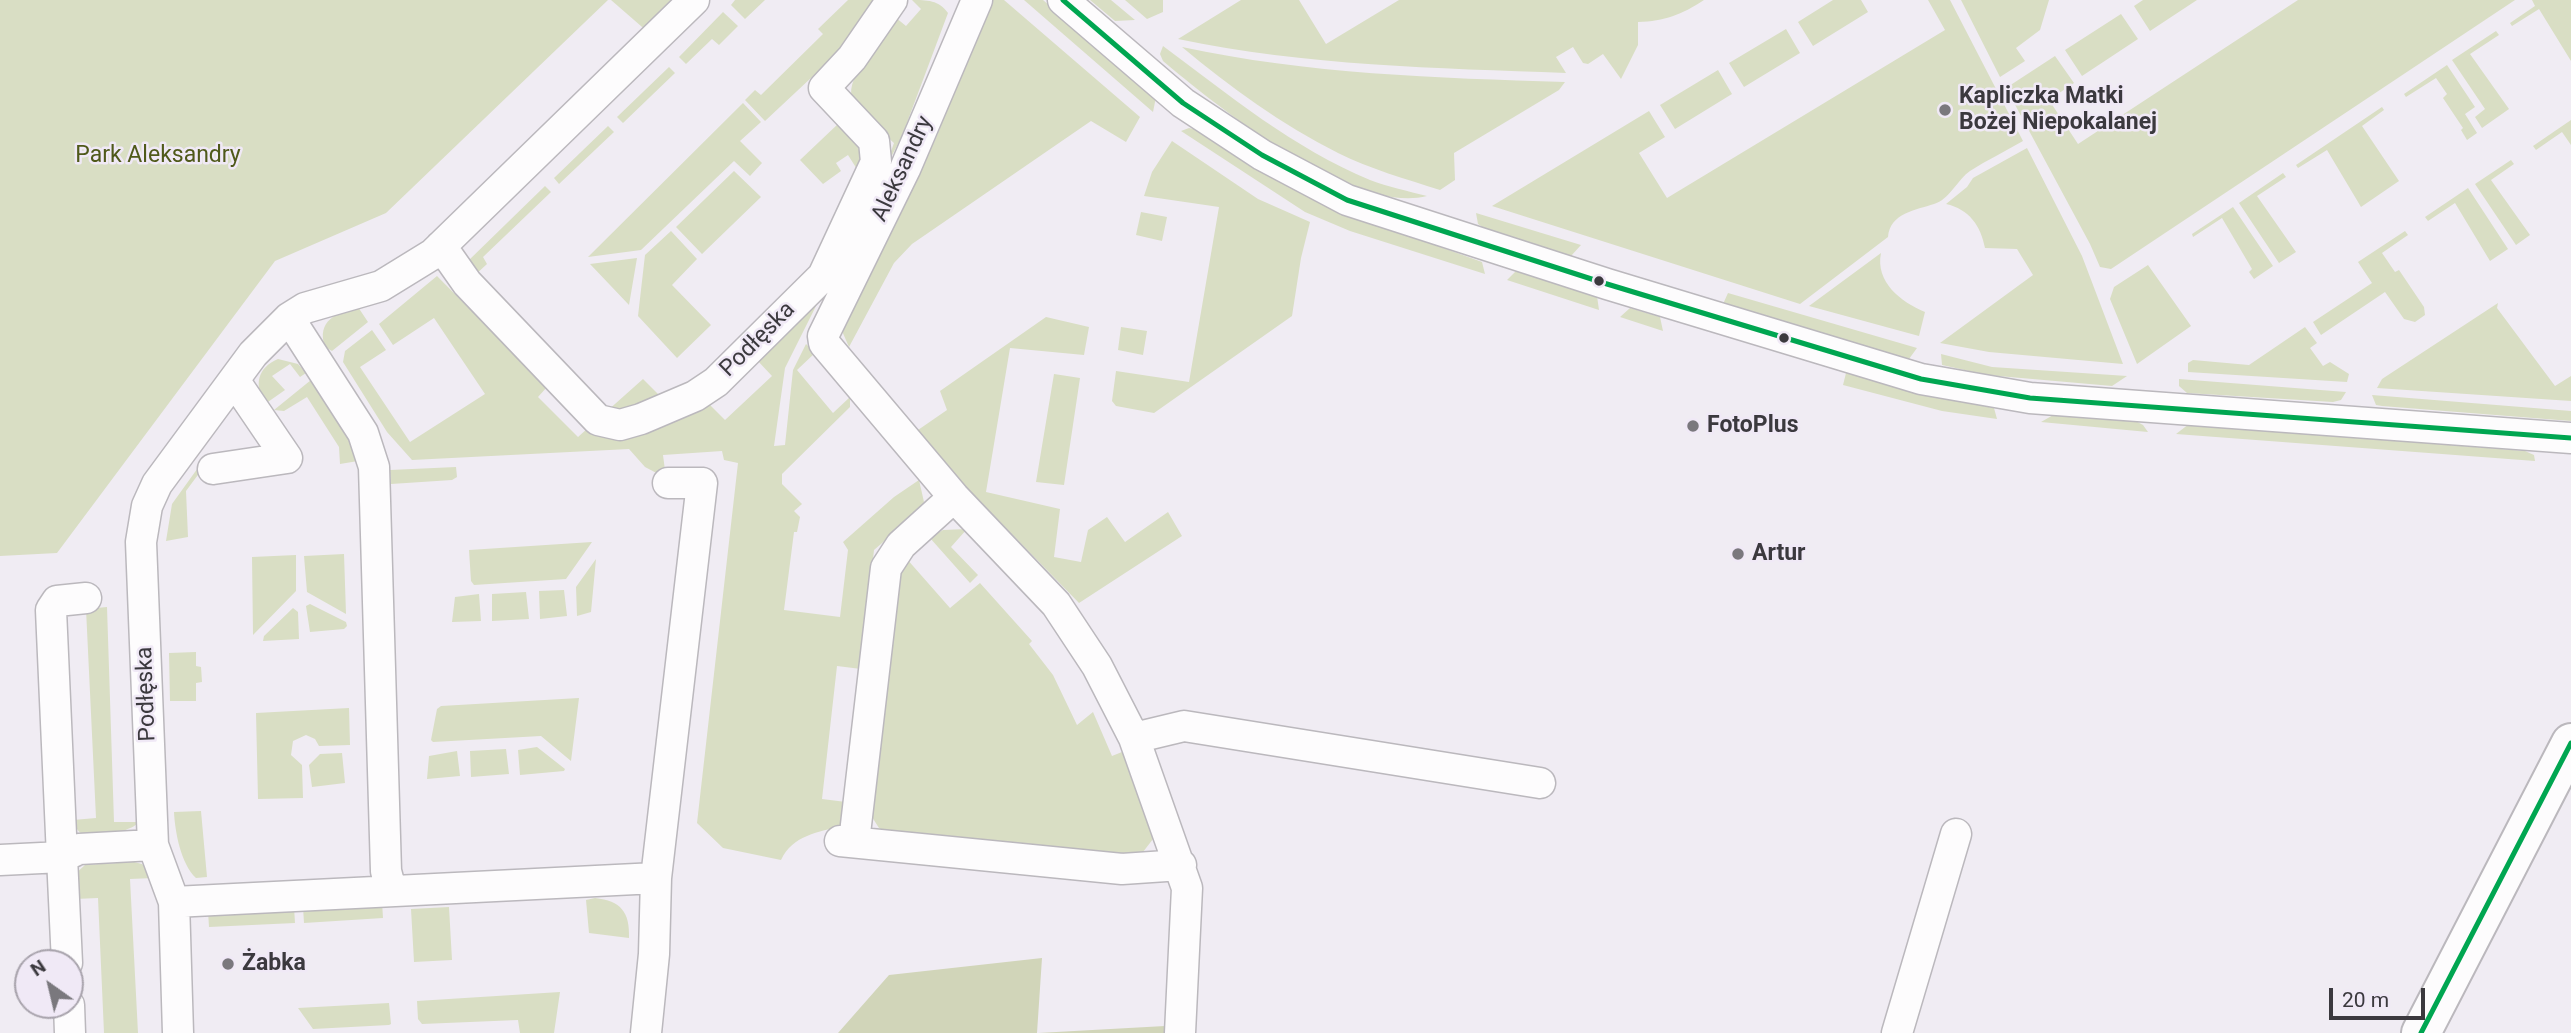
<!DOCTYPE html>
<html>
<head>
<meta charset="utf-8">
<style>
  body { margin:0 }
  #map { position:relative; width:2571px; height:1033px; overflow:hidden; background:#f0ecf3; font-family:Roboto,sans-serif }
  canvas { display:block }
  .north { position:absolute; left:14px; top:949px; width:70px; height:70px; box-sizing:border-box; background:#f0e9f6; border:2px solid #a8a3ac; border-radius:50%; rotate:326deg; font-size:19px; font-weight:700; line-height:28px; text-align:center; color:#3b393e }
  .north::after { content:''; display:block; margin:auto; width:24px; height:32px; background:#7a787d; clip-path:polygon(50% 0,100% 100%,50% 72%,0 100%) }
  .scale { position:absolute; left:2329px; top:988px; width:96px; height:32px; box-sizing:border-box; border:4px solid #3b393e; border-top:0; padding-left:9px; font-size:21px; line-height:24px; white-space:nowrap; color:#3b393e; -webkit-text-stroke:5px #f0e9f6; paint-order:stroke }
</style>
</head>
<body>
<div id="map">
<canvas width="2571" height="1033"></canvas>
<div class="north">N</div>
<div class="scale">20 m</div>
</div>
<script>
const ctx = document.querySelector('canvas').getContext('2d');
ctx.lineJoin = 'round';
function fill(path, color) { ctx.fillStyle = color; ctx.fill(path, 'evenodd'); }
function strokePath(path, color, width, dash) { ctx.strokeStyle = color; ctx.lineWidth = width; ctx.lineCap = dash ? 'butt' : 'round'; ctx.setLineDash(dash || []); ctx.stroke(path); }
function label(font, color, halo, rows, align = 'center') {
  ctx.font = font + ' Roboto,sans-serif'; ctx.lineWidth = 5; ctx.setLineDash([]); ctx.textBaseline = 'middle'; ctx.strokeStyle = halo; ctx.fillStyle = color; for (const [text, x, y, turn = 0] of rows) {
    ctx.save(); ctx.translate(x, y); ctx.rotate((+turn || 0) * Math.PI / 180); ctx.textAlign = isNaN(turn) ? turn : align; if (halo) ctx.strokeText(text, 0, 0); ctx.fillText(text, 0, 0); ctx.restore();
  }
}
fill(new Path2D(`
  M0 0H608L386 213 275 261 57 553 0 556Z
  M611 0H680L649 33Z
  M735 0H765L745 19 731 5Z
  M848 0H876L843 48 765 121 745 100 755 90 761 95 823 34 818 29Z
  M912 0C927 0 939 0 948 13L902 136 884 171 894 143C882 131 858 114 852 98 845 77 883 35 895 17L906 26 921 9Z
  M990 0H1004L1140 117 1126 142 1091 121 912 244 894 263 849 347 842 331 936 138Z
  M1024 0H1043L1156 97 1153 112Z
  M1090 0H1111L1135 20 1115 21Z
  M1125 0H1163V12L1147 19Z
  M1241 0H1299L1326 44 1399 0H1704C1681 15 1665 21 1638 22V45L1621 79 1603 54 1588 64 1583 63 1573 47 1556 57 1566 73C1437 68 1306 66 1178 39Z
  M1833 0H1861L1868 12 1813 46 1798 22Z
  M1928 0H1950L2023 141C2006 151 1987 160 1970 171 1958 179 1949 200 1934 204 1916 210 1890 213 1888 237L1800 304 1492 206 1649 111 1665 137 1639 153 1667 198 1945 30Z
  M1961 0H2049L2040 30 2016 48 2025 61 2000 77Z
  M2143 0H2197L2150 31 2134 6Z
  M2298 0H2515L2111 269 2100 267 2090 244 2006 88 2055 56 2074 83 2049 100 2078 144Z
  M2532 0H2571V61L2539 9 2512 26 2510 23 2535 6Z
  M723 12 738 26 719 45 712 39 686 64 679 57Z
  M2121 14 2138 39 2082 76 2065 50Z
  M1786 29 1800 53 1744 87 1729 63Z
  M2496 31 2499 35 2470 54 2509 109 2482 128 2475 117 2485 109 2452 60Z
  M1163 46C1229 95 1293 148 1370 180 1388 187 1408 191 1427 196 1353 215 1219 108 1163 61L1160 54Z
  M1182 47C1307 74 1437 78 1565 82L1559 90 1454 153 1455 180 1440 190C1406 179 1370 169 1338 153 1282 125 1230 87 1182 47Z
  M2447 65 2475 107 2465 114 2477 133 2467 140 2461 130 2463 128 2443 98 2447 94 2436 78 2406 97 2404 94Z
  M669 67 675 73 623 123 617 117Z
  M1718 70 1732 94 1675 129 1660 105Z
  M743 103 761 122 740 141 762 163 750 176 734 161 641 250 588 257Z
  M2382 107 2384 110 2362 126 2399 181 2361 207 2327 150 2298 168 2296 165Z
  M2571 120V145L2562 132 2536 150 2533 146Z
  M839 123C856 141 864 150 862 177L848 155 836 163 841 171 823 184 800 160Z
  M608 126 614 132 559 184 554 178Z
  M1189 128 1198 130 1230 153 1330 207 1482 262 1485 274 1350 231 1305 212 1181 131Z
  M1172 141 1258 199 1310 222 1301 258 1292 316 1154 413 1116 406 1112 401 1116 371 1189 382 1219 207 1144 196 1152 172Z
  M2027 148 2082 256 2123 364 1989 352 1940 343 2033 275 2017 249 1985 248C1981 226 1969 209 1946 204L1967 187 1973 178Z
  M2511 160 2514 164 2491 180 2530 235 2516 245 2475 184Z
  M734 171 761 197 702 254 676 227Z
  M2283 173 2286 177 2257 196 2296 252 2279 263 2239 203Z
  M545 186 551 192 483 257 487 264 474 276 468 261Z
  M2468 188 2508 249 2490 261 2455 203 2428 221 2425 217Z
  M2233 207 2273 266 2254 279 2249 272 2252 269 2222 218 2193 237 2192 234Z
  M1141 212 1167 217 1162 241 1136 235Z
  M1476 213 1581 245 1571 256 1484 228 1478 224Z
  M671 231 697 259 672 285 711 325 677 358 638 316 645 255Z
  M2405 231 2408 235 2382 253 2395 272 2399 270 2424 307 2425 315 2415 322 2404 319 2385 292 2321 335 2313 322 2372 283 2358 262Z
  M1881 253C1875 282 1901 302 1925 312L1919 336 1809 306Z
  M637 258 629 305 590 264Z
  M2148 265 2191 326 2137 364 2110 299 2114 287Z
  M1516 271 1597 296 1599 310 1507 280Z
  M437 276 547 387 538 397 578 437 588 428C627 450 671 421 709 404L725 420 772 376 756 359 821 296 785 368 774 446 785 445 793 370 806 344 815 353 797 370 833 413 850 397V407L782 474V484L802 504 794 511 800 517 797 532H794L784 610 840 617 848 550 843 542 894 497 919 480 924 502 911 518 874 550 861 669 837 666 822 799 846 802 843 826C818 832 793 835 781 860L723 848 697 823 738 463 724 460 722 451 663 455 666 478 645 467 629 449 412 460 387 432 343 362 345 351 372 330 386 350 360 367 410 442 485 394 434 318 393 345 379 324Z
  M1728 293 1917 348 1909 359 1723 304Z
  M2498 303 2497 308 2555 386 2571 376V401L2377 388 2382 379Z
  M358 307 368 322 332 351 325 347C316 321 337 312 358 307Z
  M1630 308 1660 317 1663 331 1620 317Z
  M1046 317 1089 327 1084 355 1010 348 986 492 1060 509 1054 557 1081 562 1088 530 1107 517 1125 542 1168 512 1182 536 1079 603 964 485 918 430 947 410 940 391Z
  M1121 327 1147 331 1143 355 1118 350Z
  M2305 327 2317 343 2310 348 2323 366 2330 362 2349 374 2347 382 2188 372V363L2193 360 2249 365Z
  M1941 354 1992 367 2127 376 2112 386 1987 375 1942 365Z
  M278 359 298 364 306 373 300 377 290 364 272 376 285 390 265 404C254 385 257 368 278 359Z
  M1846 373 1926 395 1994 408 1997 419 1942 411 1843 385Z
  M1054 374 1080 378 1064 485 1036 482Z
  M643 379 661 397 632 410 606 412Z
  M2179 379 2346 392 2341 400 2333 402 2187 393 2179 386Z
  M311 380 351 441 358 461 340 464 339 447 307 397 284 411 274 410Z
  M2372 395 2571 411V421L2382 406 2376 405Z
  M2055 414 2132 419 2143 425 2148 432 2041 422Z
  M2189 424 2525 451 2534 455 2535 461 2176 434Z
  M200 465 203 468 186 491 188 537 166 541 172 504Z
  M456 467 457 477 452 480 391 484 390 470Z
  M967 529 951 547 978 575 970 583 930 538 943 530Z
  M592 542 566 579 474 585 471 581 469 550Z
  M344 554 346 614 307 592 304 556Z
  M296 555V591L253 635 252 557Z
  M906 558 950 608 980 583 1032 641 1029 644 1053 675 1077 725 1093 712 1112 756 1122 752 1151 823 1153 839 1143 852 1129 859 891 834 879 828 872 817 900 570Z
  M596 559 591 612 577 616 576 587Z
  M564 590 567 616 540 619 539 591Z
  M526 592 529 619 492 621V594Z
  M479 594 481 621 452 622 455 597Z
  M310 604 346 622 347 626 344 629 310 632 306 606Z
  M107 607 114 822H139C131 832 96 838 83 834 77 832 75 825 73 820L96 818 86 609Z
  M293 608 298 612 299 639 263 641 264 636Z
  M196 652V666L201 667 202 682 196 683V701H170L169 653Z
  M579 698 571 761 541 736 433 742 431 740 437 709 441 706Z
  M349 708 350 745 319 746 315 739 306 735 293 741 291 755 302 765 303 798 258 799 256 713Z
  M537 747 565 769 564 771 520 775 518 750Z
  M506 749 509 774 471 777 470 751Z
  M457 751 460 776 427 779 429 756Z
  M342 753 345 783 312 787 309 765 320 754Z
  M201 811 207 877 196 878C181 864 175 832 174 812Z
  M134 862 142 864 154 878 130 879 138 1033H104L98 898 75 899 74 875 85 865Z
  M595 898C621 901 630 912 629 938L589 933 586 900Z
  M382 902 383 918 304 923 303 907Z
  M294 907 295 923 209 927 208 911Z
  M449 907 452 960 414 962 411 909Z
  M560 992 554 1033H520L518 1020 422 1024 418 1019 417 1001Z
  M389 1003 391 1024 389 1025 313 1029 298 1008Z`), '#d9dec4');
fill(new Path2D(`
  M1042 958 1037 1033H838L889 975Z
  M1165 1026 1164 1033H1038Z`), '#d1d5b9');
const minor = new Path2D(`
  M977 0 905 169 823 336 824 343 954 497 1056 604 1097 666 1134 738 1187 888 1180 1033
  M1063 0 1183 103 1262 155 1347 200 1607 284 1921 379 2030 398 2571 438
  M441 246 467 283 598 420 620 425 641 419 695 396 716 382 823 276 876 162 874 141 824 88 852 58 892 0
  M289 318 363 433 374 467 386 871 391 890
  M213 469 287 458 234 380
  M1134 738 1184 726 1540 783
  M840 841 1122 869 1181 865
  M854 842 886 568 901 545 954 497
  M0 860 62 857 51 610 57 601 86 598
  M174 902 656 878 702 483H668
  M67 963 62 857 79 849 153 845
  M69 1005 70 1033
  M178 1033 174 902 153 845 141 542 147 506 157 484 253 354 289 318 305 308 381 286 433 254 694 0
  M646 1033 654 954 656 878
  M1897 1033 1956 834`);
const tertiary = new Path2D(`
  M2421 1033 2571 743`);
strokePath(minor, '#bbb8bd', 33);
strokePath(tertiary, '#bbb8bd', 42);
strokePath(minor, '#fdfcfd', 30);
strokePath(tertiary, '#fdfcfd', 38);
strokePath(new Path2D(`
  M1063 0 1183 103 1262 155 1347 200 1607 284 1921 379 2030 398 2571 438
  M2421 1033 2571 743`), '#00a651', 5);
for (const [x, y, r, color] of [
  [1945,110,7,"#7a787d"],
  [1599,281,6,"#3b393e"],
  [1784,338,6,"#3b393e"],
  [1693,426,7,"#7a787d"],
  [1738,554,7,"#7a787d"],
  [228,964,7,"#7a787d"]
]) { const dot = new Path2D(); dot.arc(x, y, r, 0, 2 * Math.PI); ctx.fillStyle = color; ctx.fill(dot); strokePath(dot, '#f0e9f6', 2.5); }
label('bold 23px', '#3b393e', '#f0e9f6', [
  ["Kapliczka Matki",1959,97],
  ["Bożej Niepokalanej",1959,123],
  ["FotoPlus",1707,426],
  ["Artur",1752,554],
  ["Żabka",242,964]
], 'left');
label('23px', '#4f591a', '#f0e9f6', [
  ["Park Aleksandry",158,156]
]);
label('23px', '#3b393e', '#f0e9f6', [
  ["Aleksandry",903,169,-65],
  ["Podłęska",758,340,-45],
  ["Podłęska",147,694,-92]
]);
</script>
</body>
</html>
